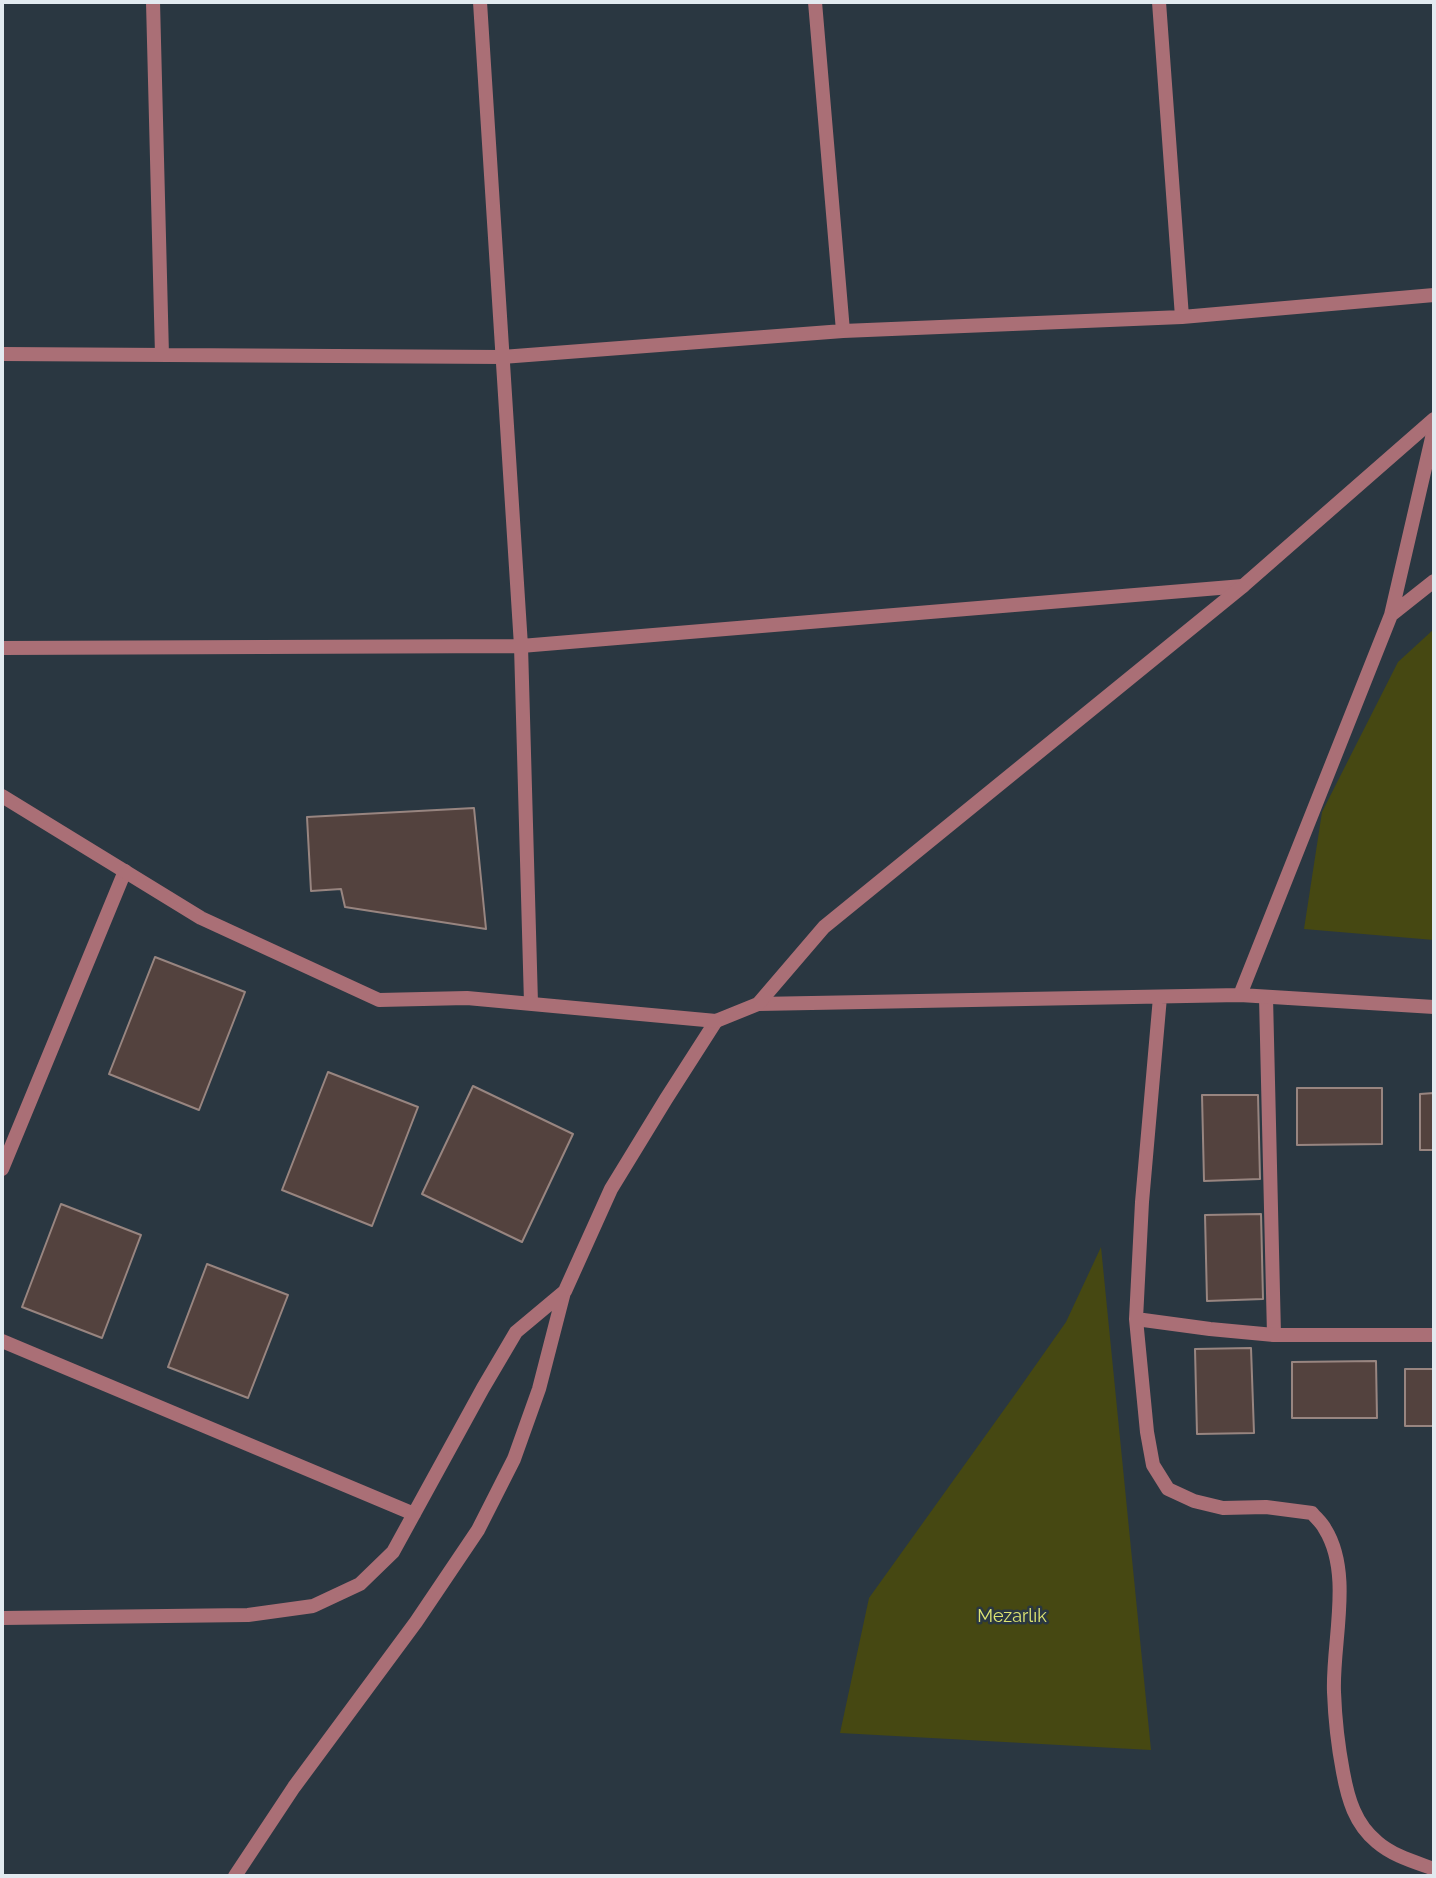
<!DOCTYPE html>
<html>
<head>
<meta charset="utf-8">
<style>
  body { margin:0 }
  #map { position:relative; width:1436px; height:1878px; overflow:hidden; background:#2a3741; font-family:Raleway,sans-serif }
  canvas { display:block }
  .frame { position:absolute; inset:0; border:4px solid #e2eaf0; pointer-events:none }
</style>
</head>
<body>
<div id="map">
<canvas width="1436" height="1878"></canvas>
<div class="frame"></div>
</div>
<script>
const ctx = document.querySelector('canvas').getContext('2d');
ctx.lineJoin = 'round';
function fill(path, color) { ctx.fillStyle = color; ctx.fill(path, 'evenodd'); }
function strokePath(path, color, width, dash) { ctx.strokeStyle = color; ctx.lineWidth = width; ctx.lineCap = dash ? 'butt' : 'round'; ctx.setLineDash(dash || []); ctx.stroke(path); }
function label(font, color, halo, rows, align = 'center') {
  ctx.font = font + ' Raleway,sans-serif'; ctx.lineWidth = 5; ctx.setLineDash([]); ctx.textBaseline = 'middle'; ctx.strokeStyle = halo; ctx.fillStyle = color; for (const [text, x, y, turn = 0] of rows) {
    ctx.save(); ctx.translate(x, y); ctx.rotate((+turn || 0) * Math.PI / 180); ctx.textAlign = isNaN(turn) ? turn : align; if (halo) ctx.strokeText(text, 0, 0); ctx.fillText(text, 0, 0); ctx.restore();
  }
}
fill(new Path2D(`
  M1434 629V940L1304 929 1322 812 1398 662Z
  M1101 1247 1151 1750 840 1733 869 1598 1016 1393 1066 1322Z`), '#464812');
const building = new Path2D(`
  M474 808 486 929 345 907 341 889 311 891 307 817Z
  M155 957 245 992 199 1110 109 1074Z
  M328 1072 418 1107 372 1226 282 1190Z
  M473 1086 573 1134 522 1242 422 1194Z
  M1297 1088H1382V1144L1297 1145Z
  M1434 1093V1150H1420V1094Z
  M1202 1095H1258L1260 1179 1204 1181Z
  M61 1204 141 1235 102 1338 22 1307Z
  M1261 1214 1263 1299 1207 1301 1205 1215Z
  M207 1264 288 1295 248 1398 168 1367Z
  M1251 1348 1254 1433 1197 1434 1195 1349Z
  M1376 1361 1377 1418H1292V1362Z
  M1405 1369H1434V1426H1405Z`);
fill(building, '#53423e');
strokePath(building, '#988580', 2);
strokePath(new Path2D(`
  M1266 997 1274 1335`), '#aa6f76', 14);
strokePath(new Path2D(`
  M153 2 162 355
  M480 2 521 646 531 1003
  M815 2 843 331
  M1159 2 1182 317
  M2 354 502 357 843 331 1182 317 1434 295
  M1391 615 1434 429
  M2 648 521 646 1243 586
  M1240 995 1391 615 1434 581
  M1160 997 1142 1202 1136 1319 1147 1432 1153 1465 1168 1489 1194 1501 1223 1508 1266 1507 1312 1513C1316 1518 1322 1523 1325 1529 1353 1574 1332 1642 1334 1692 1335 1719 1338 1746 1343 1772 1348 1799 1355 1824 1377 1842 1393 1856 1415 1862 1434 1869
  M758 1004 1240 995 1434 1007
  M2 1169 125 871
  M1136 1319 1210 1329 1274 1335H1434
  M2 1341 414 1514
  M2 1618 248 1615 313 1606 360 1584 393 1552 483 1388 516 1332 565 1291 611 1189 666 1099 716 1021
  M235 1876 294 1787 416 1622 478 1530 514 1459 539 1389 564 1292`), '#aa6f76', 14);
strokePath(new Path2D(`
  M2 796 201 918 379 1000 467 998 716 1021 758 1004 824 927 1243 586 1434 419`), '#aa6f76', 14);
label('18px', '#dee573', '#2a3741', [
  ["Mezarlık",1012,1617]
]);
</script>
</body>
</html>
